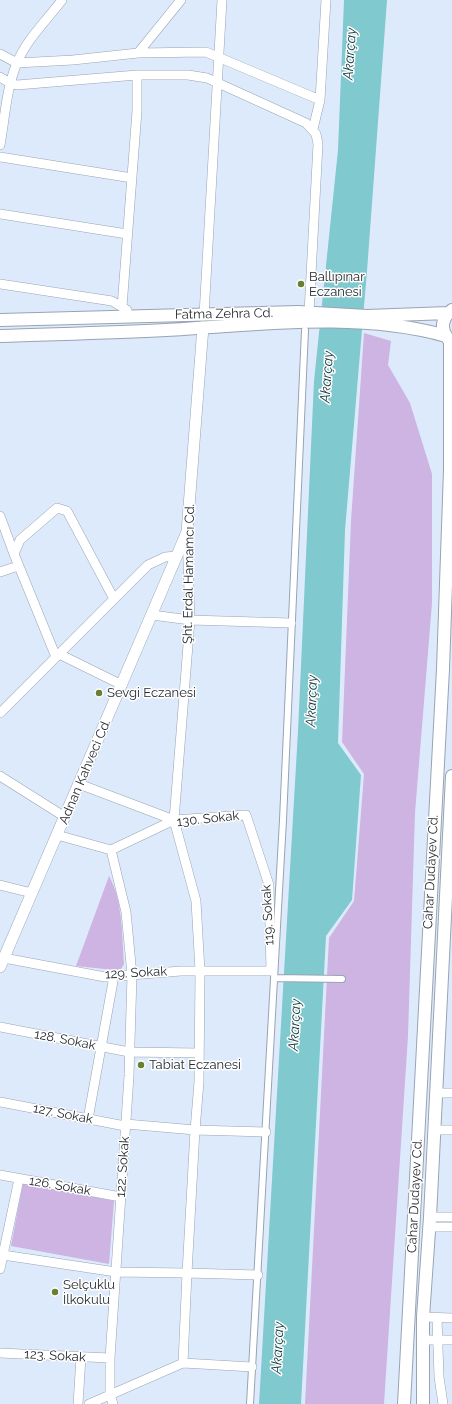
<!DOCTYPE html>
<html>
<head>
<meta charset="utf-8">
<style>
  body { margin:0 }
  canvas { display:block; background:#ddeafb }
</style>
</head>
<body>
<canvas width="452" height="1404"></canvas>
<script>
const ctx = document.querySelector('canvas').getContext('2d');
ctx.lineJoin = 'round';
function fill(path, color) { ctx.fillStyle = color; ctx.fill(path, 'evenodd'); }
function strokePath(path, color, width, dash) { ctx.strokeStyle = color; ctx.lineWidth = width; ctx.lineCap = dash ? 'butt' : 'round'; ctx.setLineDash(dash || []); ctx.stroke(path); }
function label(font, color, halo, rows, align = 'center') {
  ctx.font = font + ' Raleway,sans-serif'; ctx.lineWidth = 3; ctx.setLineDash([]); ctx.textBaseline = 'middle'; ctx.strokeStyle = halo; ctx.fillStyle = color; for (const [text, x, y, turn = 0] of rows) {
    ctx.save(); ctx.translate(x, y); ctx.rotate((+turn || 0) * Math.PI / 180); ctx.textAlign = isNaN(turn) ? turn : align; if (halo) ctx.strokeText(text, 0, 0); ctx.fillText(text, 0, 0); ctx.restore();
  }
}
fill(new Path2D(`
  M364 333 391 341 388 365 410 403 432 474V603L415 813 408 1036 384 1404H305L329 938 354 901 364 774 342 742 351 521Z
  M109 876C123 902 122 935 124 964L121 969 114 970 76 966Z
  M23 1183 114 1201 109 1264 11 1246Z`), '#cdb4e3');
fill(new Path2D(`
  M344 0H387L367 271 345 530 338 743 361 775 352 900 326 936 301 1404H259L298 731 314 381 338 150Z`), '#7fc9cf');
const pedestrian = new Path2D(`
  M275 978 342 979
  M250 1404 283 820 305 330`);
const minor = new Path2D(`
  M138 53 181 0
  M0 54 17 63 73 60 138 53 206 52 320 100
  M0 77 10 83 17 85 137 75H188L207 78 306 123 316 134 318 144 309 312
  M313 129 320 100 326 0
  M0 145C5 118 6 89 17 63 26 40 47 20 62 0
  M0 157 132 178
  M0 214 127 234
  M0 284 112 301 127 310
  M122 307 137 111V75
  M204 315 222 0
  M0 516 14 554
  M187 533 190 620 174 820 196 901 200 971 199 1082 195 1130 266 1132
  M0 572 18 566
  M152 615 190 620 291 623
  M59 654 122 685
  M56 657 14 554 20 540 57 508 67 511 114 599
  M0 713 148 565 165 557 177 556
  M0 776 65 817
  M79 784 174 820
  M111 850 126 912 132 975 129 1076 110 1358V1395L113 1404
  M0 885 32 893
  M4 958 105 977 181 971H271L269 885 246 815 174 820 111 850 57 835
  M0 1027 129 1052 199 1053
  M436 1093H452
  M0 1102 125 1126
  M88 1119 114 976
  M434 1130H452
  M0 1175 121 1197
  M430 1217H452
  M430 1227H452
  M3 1255 116 1272 187 1273 195 1130 126 1124
  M0 1269 19 1179
  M423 1317 452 1318
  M437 1318 439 1377 443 1404
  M423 1340H452
  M0 1353 110 1358
  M183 1363 252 1367
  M78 1404 81 1357
  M89 1404 183 1363 187 1273 258 1275`);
const tertiary = new Path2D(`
  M0 967 187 532 203 327`);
const secondary = new Path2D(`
  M0 320 298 312 367 316 448 313
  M0 336C55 334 111 333 166 330 257 325 357 311 446 336
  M449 340C440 330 441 318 452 310
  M404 1404 443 669 450 470V341
  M423 1404V1317L430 1217 452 776`);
strokePath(pedestrian, '#98a4b3', 8);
strokePath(minor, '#98a4b3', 10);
strokePath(tertiary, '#98a4b3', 12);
strokePath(secondary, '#98a4b3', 14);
strokePath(pedestrian, '#fff', 6);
strokePath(minor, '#fff', 9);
strokePath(tertiary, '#fff', 11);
strokePath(secondary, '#fff', 12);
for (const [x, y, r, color] of [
  [301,284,4,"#6a7f30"],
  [99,693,4,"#6a7f30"],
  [141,1065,4,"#6a7f30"],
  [55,1292,4,"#6a7f30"]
]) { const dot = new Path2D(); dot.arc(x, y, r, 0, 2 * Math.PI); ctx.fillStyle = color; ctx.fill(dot); strokePath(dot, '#fff', 1.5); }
label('13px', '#262b31', '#fff', [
  ["Ballıpınar",309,277],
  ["Eczanesi",309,292],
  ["Sevgi Eczanesi",107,693],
  ["Tabiat Eczanesi",149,1065],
  ["Selçuklu",63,1285],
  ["İlkokulu",63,1300]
], 'left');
label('13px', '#262b31', '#fff', [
  ["Fatma Zehra Cd.",224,314,-1],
  ["Şht. Erdal Hamamcı Cd.",189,574,-89],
  ["Adnan Kahveci Cd.",85,772,-67],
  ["130. Sokak",208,819,-6],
  ["Cahar Dudayev Cd.",431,872,-87],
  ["119. Sokak",268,915,-93],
  ["129. Sokak",136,973,-3],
  ["128. Sokak",65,1040,11],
  ["127. Sokak",63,1114,11],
  ["122. Sokak",123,1167,-86],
  ["126. Sokak",60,1186,10],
  ["Cahar Dudayev Cd.",415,1196,-87],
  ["123. Sokak",55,1356,3]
]);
label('italic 14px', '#12373a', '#fff', [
  ["Akarçay",350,54,-86],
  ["Akarçay",327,377,-86],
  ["Akarçay",312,701,-88],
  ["Akarçay",295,1025,-87],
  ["Akarçay",278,1348,-87]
]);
</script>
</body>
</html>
